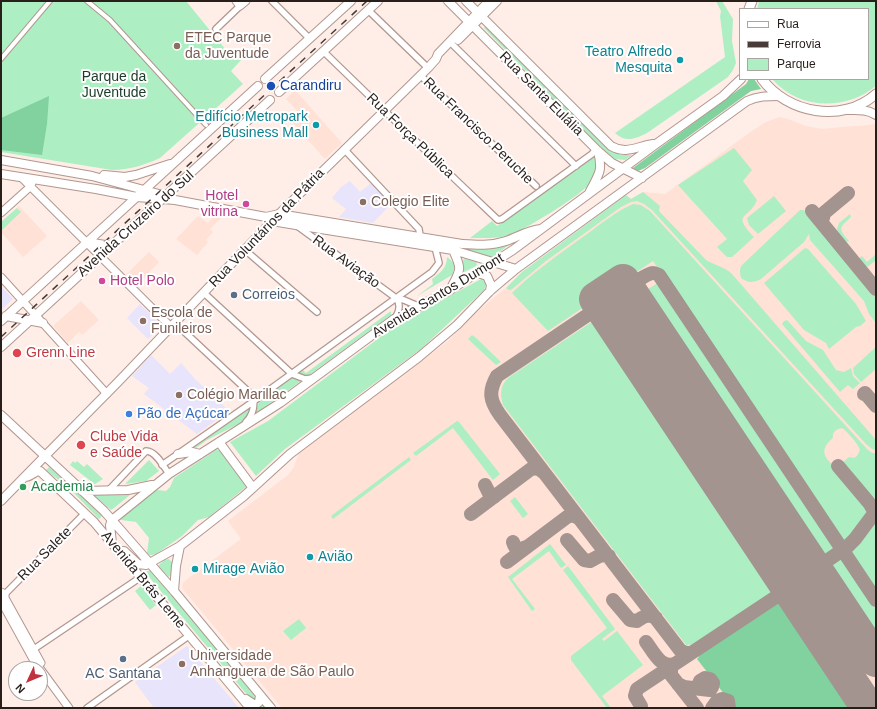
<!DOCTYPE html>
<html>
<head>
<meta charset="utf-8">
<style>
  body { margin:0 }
  #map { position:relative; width:877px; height:709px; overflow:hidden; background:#ffede7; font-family:Helvetica,sans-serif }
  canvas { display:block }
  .frame { position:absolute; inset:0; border:2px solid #281e1a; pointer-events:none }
  .legend { position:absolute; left:739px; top:8px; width:130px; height:72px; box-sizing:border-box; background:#fff; border:1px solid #a9a5a3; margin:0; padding:5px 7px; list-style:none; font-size:12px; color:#281e1a }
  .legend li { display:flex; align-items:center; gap:8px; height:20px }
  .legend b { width:20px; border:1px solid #a9a5a3 }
  .north { position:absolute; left:8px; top:661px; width:40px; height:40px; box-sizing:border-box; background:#fff; border:1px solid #a9a5a3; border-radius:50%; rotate:226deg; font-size:11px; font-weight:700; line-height:16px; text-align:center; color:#281e1a }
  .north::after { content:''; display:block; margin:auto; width:14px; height:18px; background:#c2313f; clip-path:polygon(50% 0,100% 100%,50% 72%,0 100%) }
</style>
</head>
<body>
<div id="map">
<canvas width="877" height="709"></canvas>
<div class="frame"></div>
<ul class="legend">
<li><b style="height:5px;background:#fff"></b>Rua</li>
<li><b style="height:5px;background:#473c38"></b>Ferrovia</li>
<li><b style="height:11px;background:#adefc3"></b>Parque</li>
</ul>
<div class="north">N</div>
</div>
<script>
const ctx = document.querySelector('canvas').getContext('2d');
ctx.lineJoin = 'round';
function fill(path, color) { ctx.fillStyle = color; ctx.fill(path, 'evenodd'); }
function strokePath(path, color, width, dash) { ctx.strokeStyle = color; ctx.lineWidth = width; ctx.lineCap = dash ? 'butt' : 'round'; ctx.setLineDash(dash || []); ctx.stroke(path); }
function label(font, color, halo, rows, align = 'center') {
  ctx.font = font + ' Helvetica,sans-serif'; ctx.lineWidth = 4; ctx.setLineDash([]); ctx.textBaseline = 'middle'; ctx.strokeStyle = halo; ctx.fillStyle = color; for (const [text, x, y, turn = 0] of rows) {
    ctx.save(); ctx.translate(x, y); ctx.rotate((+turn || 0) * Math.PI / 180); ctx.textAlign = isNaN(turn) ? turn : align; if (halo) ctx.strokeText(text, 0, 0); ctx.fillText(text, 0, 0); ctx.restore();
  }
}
fill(new Path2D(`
  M295 90 342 143 325 159 292 122 300 114 286 99Z
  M780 117 788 119 806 126 822 129 853 126H860L876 124V708H282L182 588 183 583 186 580 241 539 228 521 288 475 294 467 299 452 447 342 459 330 464 322 506 288 522 272 626 195 631 199 643 192 665 194 752 131 766 122Z
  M19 206 47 236 23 257 1 232V223Z
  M215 215 223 216 210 229 213 232 206 240 208 242 197 255 176 239 198 216 208 223Z
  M149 252 159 262 137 285 127 274Z
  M81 301 99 320 82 335 79 332 68 343 53 326Z`), '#ffe1d6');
fill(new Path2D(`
  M350 181 360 192 371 183 391 204 373 223 339 217 346 209 332 198 341 187Z
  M1 286 13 299 1 310Z
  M140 304 160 324V327L148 339 127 318Z
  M151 355 170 374 181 363 195 379 229 411 197 434 144 394 149 388 132 376Z
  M187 646 239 708H154L135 682Z`), '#e7e4fb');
fill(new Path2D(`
  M1 1H186L226 50H235L242 59 231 71 243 84 160 158C145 165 129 170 112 170L1 152Z
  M716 1H722L733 19 732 41 736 63 733 70 728 77 647 133C635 139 626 143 615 133L725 57 720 16 721 11Z
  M759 1H876V86C845 111 799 110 772 79H868V9H757Z
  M486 26 607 148 622 155H632L625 160 615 159 599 146 484 28Z
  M734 148 752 170 743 181 757 200C749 220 731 212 754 237L732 257H727L717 247 727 239 678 185Z
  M595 156C598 163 599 171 594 179 586 193 526 229 510 235 496 239 483 238 470 238L492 221 497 226Z
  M643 192 660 206 659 211 706 260C714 265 725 267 732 274L876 440V450L872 449 866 444 652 210 644 204 637 201 631 202 621 207 546 261 511 290H509L506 288 522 272 626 195 631 199Z
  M774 196 786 211 758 234 749 225 747 218Z
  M633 204 641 205 650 211 867 449 872 453H876V498L868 497 842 466 843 462 849 457 854 458 857 456 860 450C859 445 846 430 842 428 836 429 832 432 833 438 826 444 821 450 827 459L867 505 869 512 847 541 843 542 838 539 653 261 548 331 512 293C534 271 561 253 587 234 601 224 616 211 633 204Z
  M17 208 21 212 2 230 1 222Z
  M800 210H804L876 298V323L869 314 864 301 810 240 809 234 804 242 761 279C753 283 748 283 741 278 740 273 739 269 742 265Z
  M850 214 851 217C839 228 838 228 849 241L846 242H843L836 232 839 223Z
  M286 218 471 249 495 248 510 244 493 257H489L285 220Z
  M805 248 808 249 856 304 866 321 860 326 856 327 829 349 826 343 804 330 764 283Z
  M876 254V260L866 268 858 259 862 256 867 262Z
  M447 257C455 262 456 268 452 275L417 296 433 284 432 279C440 273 447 268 447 257Z
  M465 259 476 262 477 264 476 266 464 272 463 260Z
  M483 278 487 282 484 290 421 349 285 449 256 476 230 442 268 421 399 323Z
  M656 284 662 285 666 290 833 541 835 546C832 554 823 559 815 560L806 555 638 304 637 299V296Z
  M391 311V315L308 376 298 373 303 370 306 373Z
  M602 315 608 318 774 567C778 575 779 581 775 590L690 646 689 644 687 646 503 405C500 394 500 386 508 378Z
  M787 320 806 341 823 350 836 370 844 372 851 368 853 376 860 383 853 389 848 385 840 392 782 324 784 321Z
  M472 335 475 337 501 362 496 365 468 339Z
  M876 347V369L861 382 854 374 853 368Z
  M292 378 301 381 255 414 259 402Z
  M251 407 246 420 207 440 196 448 192 449Z
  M457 421 459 422 500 474 493 480 453 428 416 456 413 453Z
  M216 450H221L246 485V487L209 517 198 520 182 536 156 554C152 555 150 556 147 553L149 538 136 522 121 520V517L154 491 158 490 166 491 170 487 174 478Z
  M409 457 411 460 333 519 331 516Z
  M149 460 159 471 146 481 125 484Z
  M73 461 75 463 77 461 84 467 87 464 103 479 95 484 90 486 92 482 70 465Z
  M49 467 103 515 99 519 70 489 46 470Z
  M93 494H129L130 495 114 508 111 510Z
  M515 497 528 514 523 518 510 501Z
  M876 519V596L850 555 851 549Z
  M550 544 566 565 561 568 549 551 512 579 535 609 532 611 508 577Z
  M169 559 172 562 171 575 169 577 160 569 158 566 164 560Z
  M842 559 846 560 876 605V660L822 579C822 569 832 561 842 559Z
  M568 566 615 629 602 639 604 641 617 631 643 665 602 696 611 708H607L571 660V656L607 628 563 570Z
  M151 570 266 708H258L145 572Z
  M141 586 156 605 150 610 135 591Z
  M299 619 306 628 291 640 283 631Z`), '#adefc3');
fill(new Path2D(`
  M749 79H754L761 89 751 91 645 168 638 171 633 168 746 84Z
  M49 96 47 124 42 155 1 150V118Z
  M783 600 794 601 801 607 868 708H735L697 659 699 657 698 656Z`), '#81d29f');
strokePath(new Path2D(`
  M812 211 876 289
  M823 218 824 213 848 193
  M627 316C622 309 619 299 624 292 627 287 648 273 653 273 655 273 657 274 659 275L876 600
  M658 364 621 310 613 304H604L497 376C488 392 490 401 500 415L680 650 685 653H691
  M864 394 865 393 876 406
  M838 466 870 504 875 513
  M485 485 490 495 494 497
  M471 514 531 469 538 468 543 472
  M567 540 584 560 590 561 601 555 609 556
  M513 542C515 549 518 551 526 547
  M507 562 567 517 572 515 579 518
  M791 562C796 569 802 573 812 571L847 547 855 539 876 511
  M812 571C803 583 812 593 818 604
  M613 600 630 620 637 621C643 617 648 613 656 618
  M646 642C653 651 661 669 674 664L671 668V675L697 708
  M678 684 684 687 710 690 712 687 713 683 710 679 705 678 700 681 698 686 694 688
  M641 706 635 696 637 689 791 587C799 574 792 566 786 555
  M712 708 717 701 722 699 728 701 729 708`), '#a39490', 14);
strokePath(new Path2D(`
  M868 708 596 299 623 281 876 660`), '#a39490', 34);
const pedestrian = new Path2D(`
  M87 1 110 20 206 125
  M1 59 50 1`);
const minor = new Path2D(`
  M272 1 310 39
  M368 10 428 68
  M216 29 240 6
  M453 45 576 166
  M323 51 458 182 498 220 502 219 592 154 596 149
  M420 75 536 186
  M344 149 419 229 420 236
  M296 225 396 298C401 304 399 312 395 318
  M245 250 317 312
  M204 293 292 374 305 379 313 378
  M396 298 404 300 418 306
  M175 323 253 396C255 406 253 415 246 422
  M162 465 254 401 432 272 439 263 435 247
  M108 491 146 451C156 451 164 467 169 474
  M5 594 85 513
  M31 651 141 577
  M87 708 190 635`);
const tertiary = new Path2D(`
  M236 1 240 6 246 1
  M22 178 171 327
  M1 213 31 186 32 183
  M1 277 107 394
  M1 592 5 594V598L41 663
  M1 601 33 659 69 708`);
const secondary = new Path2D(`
  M458 40 497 1
  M45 456 118 382 279 214 428 68 436 59 438 54 489 1`);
const primary = new Path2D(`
  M448 1 598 151 612 163 642 178
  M466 1 611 146C626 155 638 146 653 144
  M265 79 351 1
  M279 92 378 1
  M848 110C858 110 867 109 876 115
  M1 160 92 176 170 197
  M1 174 96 189 137 197 175 200 266 217 279 214 462 244C477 245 491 246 506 241 518 237 528 230 541 229
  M104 175 125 177 136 175 170 164
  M590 191C599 174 603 171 598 151
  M266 217 272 221 296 225 453 250 516 269
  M87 242 111 246
  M478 273 487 276 491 285 490 291
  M450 290C460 270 463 271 453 250
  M6 316 43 323
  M1 321 258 86
  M1 347 270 100
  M1 415 104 511 174 591 271 708
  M219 442 253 488
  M178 454 192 452 200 454
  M25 477C31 477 34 471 40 471L94 522 250 708
  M82 491 128 490 152 485
  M1 501 45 456
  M112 543 110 525 112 520 169 474 280 403 394 319 450 290 513 250 656 144 723 96 741 79
  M119 551H124L138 564 146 565 180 546 244 496 290 454 419 357 457 325 490 291 516 269 747 101C758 96 767 96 779 96
  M174 591 176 566 180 546
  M246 699 255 705 259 702 260 695`);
const trunk = new Path2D(`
  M749 9 752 1
  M762 79C787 113 842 124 876 94`);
strokePath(pedestrian, '#b2978e', 6);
strokePath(minor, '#b2978e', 8);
strokePath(tertiary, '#b2978e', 9);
strokePath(secondary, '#b2978e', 10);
strokePath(primary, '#b2978e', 10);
strokePath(trunk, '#b2978e', 11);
strokePath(pedestrian, '#fff', 4);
strokePath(minor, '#fff', 5.5);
strokePath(tertiary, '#fff', 7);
strokePath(secondary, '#fff', 8);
strokePath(primary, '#fff', 8);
strokePath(trunk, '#fff', 9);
strokePath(new Path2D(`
  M1 337 367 1`), '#473c38', 1.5, [7, 7]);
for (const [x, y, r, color] of [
  [177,46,4,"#8d6e63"],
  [680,60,4,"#0f9aa8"],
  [271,86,5,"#1a4fb4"],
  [316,125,4,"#0f9aa8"],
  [363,202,4,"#8d6e63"],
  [246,204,4,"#d1479c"],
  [102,281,4,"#d1479c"],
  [234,295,4,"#5c6f8a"],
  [143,321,4,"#8d6e63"],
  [17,353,5,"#e0444e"],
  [179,395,4,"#8d6e63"],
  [129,414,4,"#3f7fe0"],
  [81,445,5,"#e0444e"],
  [23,487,4,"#2e9e5b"],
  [310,557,4,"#0f9aa8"],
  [195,569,4,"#0f9aa8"],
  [123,659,4,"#5c6f8a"],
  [182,664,4,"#8d6e63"]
]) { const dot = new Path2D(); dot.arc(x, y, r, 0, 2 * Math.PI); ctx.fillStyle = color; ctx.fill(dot); strokePath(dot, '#fff', 1.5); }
label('14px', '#785e54', '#fff', [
  ["ETEC Parque",185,38],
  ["da Juventude",185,54],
  ["Colegio Elite",371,202],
  ["Escola de",151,313],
  ["Funileiros",151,329],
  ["Colégio Marillac",187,395],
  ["Universidade",190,656],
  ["Anhanguera de São Paulo",190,672]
], 'left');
label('14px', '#0d838f', '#fff', [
  ["Teatro Alfredo",672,52],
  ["Mesquita",672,68],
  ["Edifício Metropark",308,117],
  ["Business Mall",308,133],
  ["Avião",318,557,"left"],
  ["Mirage Avião",203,569,"left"]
], 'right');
label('14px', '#193b27', '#fff', [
  ["Parque da",114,77],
  ["Juventude",114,93]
]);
label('14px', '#164399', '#fff', [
  ["Carandiru",280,86]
], 'left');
label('14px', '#281e1a', '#fff', [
  ["Rua Santa Eulália",541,94,45],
  ["Rua Francisco Peruche",478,131,44],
  ["Rua Força Pública",410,136,44],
  ["Avenida Cruzeiro do Sul",136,224,-42],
  ["Rua Voluntários da Pátria",267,228,-46],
  ["Rua Aviação",346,262,36],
  ["Avenida Santos Dumont",438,296,-31],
  ["Rua Salete",45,554,-45],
  ["Avenida Brás Leme",143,580,50]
]);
label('14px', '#b23c85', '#fff', [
  ["Hotel",238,196],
  ["vitrina",238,212],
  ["Hotel Polo",110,281,"left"]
], 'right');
label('14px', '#4e5e75', '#fff', [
  ["Correios",242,295],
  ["AC Santana",123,674,"center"]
], 'left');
label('14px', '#be3a42', '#fff', [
  ["Grenn Line",26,353],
  ["Clube Vida",90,437],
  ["e Saúde",90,453]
], 'left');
label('14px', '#366cbe', '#fff', [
  ["Pão de Açúcar",137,414]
], 'left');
label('14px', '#27864d', '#fff', [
  ["Academia",31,487]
], 'left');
</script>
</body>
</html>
